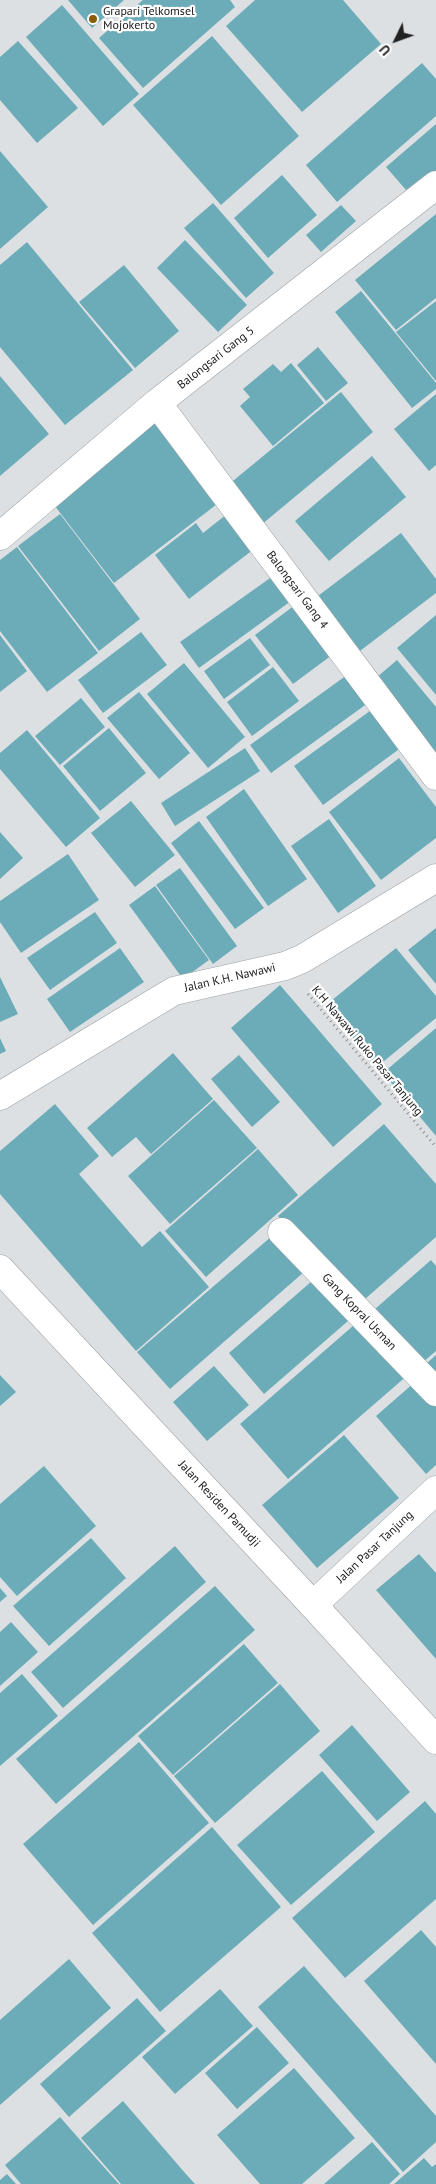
<!DOCTYPE html>
<html>
<head>
<meta charset="utf-8">
<style>
  body { margin:0 }
  #map { position:relative; width:436px; height:2184px; overflow:hidden; background:#dde0e3; font-family:"PT Sans",sans-serif }
  canvas { display:block }
  .north { position:absolute; left:371px; top:15px; width:50px; height:50px; -webkit-text-stroke:4px #fff; paint-order:stroke; rotate:228deg; font-size:14px; font-weight:700; line-height:20px; text-align:center; color:#202122 }
  .north::after { content:''; display:block; margin:auto; width:18px; height:22px; background:#202122; clip-path:polygon(50% 0,100% 100%,50% 72%,0 100%) }
</style>
</head>
<body>
<div id="map">
<canvas width="436" height="2184"></canvas>
<div class="north">U</div>
</div>
<script>
const ctx = document.querySelector('canvas').getContext('2d');
ctx.lineJoin = 'round';
function fill(path, color) { ctx.fillStyle = color; ctx.fill(path, 'evenodd'); }
function strokePath(path, color, width, dash) { ctx.strokeStyle = color; ctx.lineWidth = width; ctx.lineCap = dash ? 'butt' : 'round'; ctx.setLineDash(dash || []); ctx.stroke(path); }
function label(font, color, halo, rows, align = 'center') {
  ctx.font = font + ' "PT Sans",sans-serif'; ctx.lineWidth = 4.5; ctx.setLineDash([]); ctx.textBaseline = 'middle'; ctx.strokeStyle = halo; ctx.fillStyle = color; for (const [text, x, y, turn = 0] of rows) {
    ctx.save(); ctx.translate(x, y); ctx.rotate((+turn || 0) * Math.PI / 180); ctx.textAlign = isNaN(turn) ? turn : align; if (halo) ctx.strokeText(text, 0, 0); ctx.fillText(text, 0, 0); ctx.restore();
  }
}
fill(new Path2D(`
  M68 0H124L92 28Z
  M143 0H230L235 7 143 88 99 38Z
  M255 0H343L381 44 302 112 226 26Z
  M62 5 139 94 103 126 26 37Z
  M212 36 299 136 221 205 133 105Z
  M18 41 78 108 37 143 0 100V57Z
  M422 63 436 79V116L337 202 306 165Z
  M436 124V178L413 198 386 167Z
  M0 151 48 207 0 249Z
  M282 175 317 215 268 258 234 218Z
  M213 203 274 273 246 298 184 228Z
  M341 205 356 221 321 252 306 235Z
  M436 214V298L396 330 355 280Z
  M185 240 247 305 218 332 157 268Z
  M27 242 133 370 65 425 0 347V265Z
  M124 265 179 331 135 368 79 302Z
  M361 291 436 383V389L412 408 335 312Z
  M436 301V381L396 332Z
  M318 347 348 383 326 401 297 365Z
  M291 363 324 403 273 446 240 406 250 397 243 389 273 364 281 372Z
  M0 376 49 434 0 476Z
  M341 392 373 432 261 525 228 485Z
  M436 394V465L429 471 394 429Z
  M162 415 225 498 114 583 51 501Z
  M372 456 406 497 329 561 295 521Z
  M60 514 140 619 99 651 18 546Z
  M227 514 254 549 189 599 155 555 196 523 203 533Z
  M401 533 436 579V593L356 654 314 599Z
  M17 547 98 653 47 692 0 631V560Z
  M273 576 291 601 199 668 180 642Z
  M295 605 332 655 293 684 255 635Z
  M436 615V695L397 648Z
  M141 632 167 665 103 713 78 680Z
  M0 635 27 671 0 692Z
  M250 638 270 665 224 699 204 671Z
  M397 660 436 707V754L370 683Z
  M184 663 245 737 208 768 147 694Z
  M273 667 299 701 252 736 227 702Z
  M347 675 368 703 271 773 250 745Z
  M139 692 190 753 159 779 107 718Z
  M81 698 105 727 60 765 35 736Z
  M374 708 402 747 323 805 294 766Z
  M109 728 146 773 100 811 63 766Z
  M27 730 100 818 66 847 0 769V753Z
  M245 748 260 771 175 826 161 803Z
  M399 758 436 807V838L381 880 329 812Z
  M244 789 307 879 268 906 206 817Z
  M131 801 175 855 135 887 91 833Z
  M329 819 376 886 338 913 291 846Z
  M199 821 264 908 235 929 171 843Z
  M0 832 23 858 0 879Z
  M68 854 99 900 21 953 0 922V901Z
  M180 868 237 946 213 964 156 885Z
  M155 886 209 960 183 979 129 905Z
  M95 912 117 943 50 990 27 958Z
  M436 928V984L408 950Z
  M120 948 144 982 70 1032 47 999Z
  M396 948 436 996V1018L377 1067 326 1005Z
  M0 977 18 1014 0 1022Z
  M280 985 382 1104 333 1147 231 1028Z
  M436 1028V1136L383 1073Z
  M0 1038 6 1051 0 1054Z
  M173 1053 213 1099 151 1154 136 1137 112 1157 87 1128Z
  M239 1055 280 1102 252 1127 211 1079Z
  M214 1100 257 1148 170 1224 128 1176Z
  M55 1104 99 1156 79 1174 142 1247 160 1231 209 1287 136 1351 0 1194V1151Z
  M384 1124 436 1184V1237L357 1306 278 1216Z
  M258 1149 298 1195 206 1277 165 1231Z
  M272 1236 304 1272 170 1389 137 1352Z
  M431 1260 436 1266V1351L422 1363 375 1309Z
  M312 1281 348 1321 264 1394 229 1353Z
  M361 1319 409 1374 288 1479 240 1424Z
  M436 1355V1374L427 1363Z
  M214 1366 249 1405 207 1441 173 1402Z
  M0 1375 16 1392 0 1406Z
  M415 1382 436 1407V1465L426 1474 376 1416Z
  M344 1435 399 1498 317 1568 262 1505Z
  M44 1466 96 1526 17 1596 0 1577V1504Z
  M91 1538 126 1578 49 1646 13 1606Z
  M175 1546 206 1582 63 1708 31 1672Z
  M419 1554 436 1573V1659L376 1590Z
  M215 1586 255 1630 56 1804 16 1759Z
  M0 1588 7 1596 0 1602Z
  M11 1622 38 1652 0 1686V1632Z
  M244 1644 278 1683 173 1775 138 1736Z
  M22 1674 58 1716 0 1766V1693Z
  M280 1684 320 1731 215 1823 174 1776Z
  M352 1725 410 1792 377 1821 319 1755Z
  M139 1742 209 1823 93 1925 23 1844Z
  M322 1771 375 1832 291 1905 237 1845Z
  M425 1801 436 1814V1899L345 1978 292 1918Z
  M212 1827 281 1907 160 2012 92 1933Z
  M421 1930 436 1947V2064L364 1981Z
  M69 1959 111 2008 0 2105V2020Z
  M304 1966 436 2116V2142L403 2172 258 2007Z
  M220 1989 253 2026 175 2094 142 2057Z
  M137 1998 166 2031 69 2117 40 2084Z
  M257 2027 289 2063 237 2109 205 2073Z
  M294 2068 355 2138 302 2184H260L217 2135Z
  M123 2101 185 2173 195 2184H121L81 2138Z
  M60 2117 95 2157 119 2184H21L5 2165Z
  M372 2142 400 2174 389 2184H324Z
  M424 2158 432 2167 436 2164V2184H394Z
  M7 2174 16 2184H0V2180Z`), '#6bacb8');
const street = new Path2D(`
  M157 403 436 776
  M0 536 157 403 436 185
  M0 1096 174 991 285 966 302 959 436 878
  M282 1232 436 1392
  M313 1605 436 1490`);
const secondary = new Path2D(`
  M0 1269 313 1605 436 1740`);
strokePath(street, '#9da1a4', 29);
strokePath(secondary, '#9da1a4', 29);
strokePath(new Path2D(`
  M308 994 436 1147`), '#898b8d', 3, [1, 4]);
strokePath(street, '#fff', 28);
strokePath(secondary, '#fff', 28);
for (const [x, y, r, color] of [
  [93,19,5,"#8a5c00"]
]) { const dot = new Path2D(); dot.arc(x, y, r, 0, 2 * Math.PI); ctx.fillStyle = color; ctx.fill(dot); strokePath(dot, '#fff', 2); }
label('12px', '#202122', '#fff', [
  ["Grapari Telkomsel",103,12],
  ["Mojokerto",103,26]
], 'left');
label('12px', '#202122', '#fff', [
  ["Balongsari Gang 5",216,358,-38],
  ["Balongsari Gang 4",297,590,53],
  ["Jalan K.H. Nawawi",230,978,-13],
  ["K.H Nawawi Ruko Pasar Tanjung",367,1051,50],
  ["Gang Kopral Usman",359,1312,46],
  ["Jalan Residen Pamudji",219,1504,47],
  ["Jalan Pasar Tanjung",375,1547,-43]
]);
</script>
</body>
</html>
